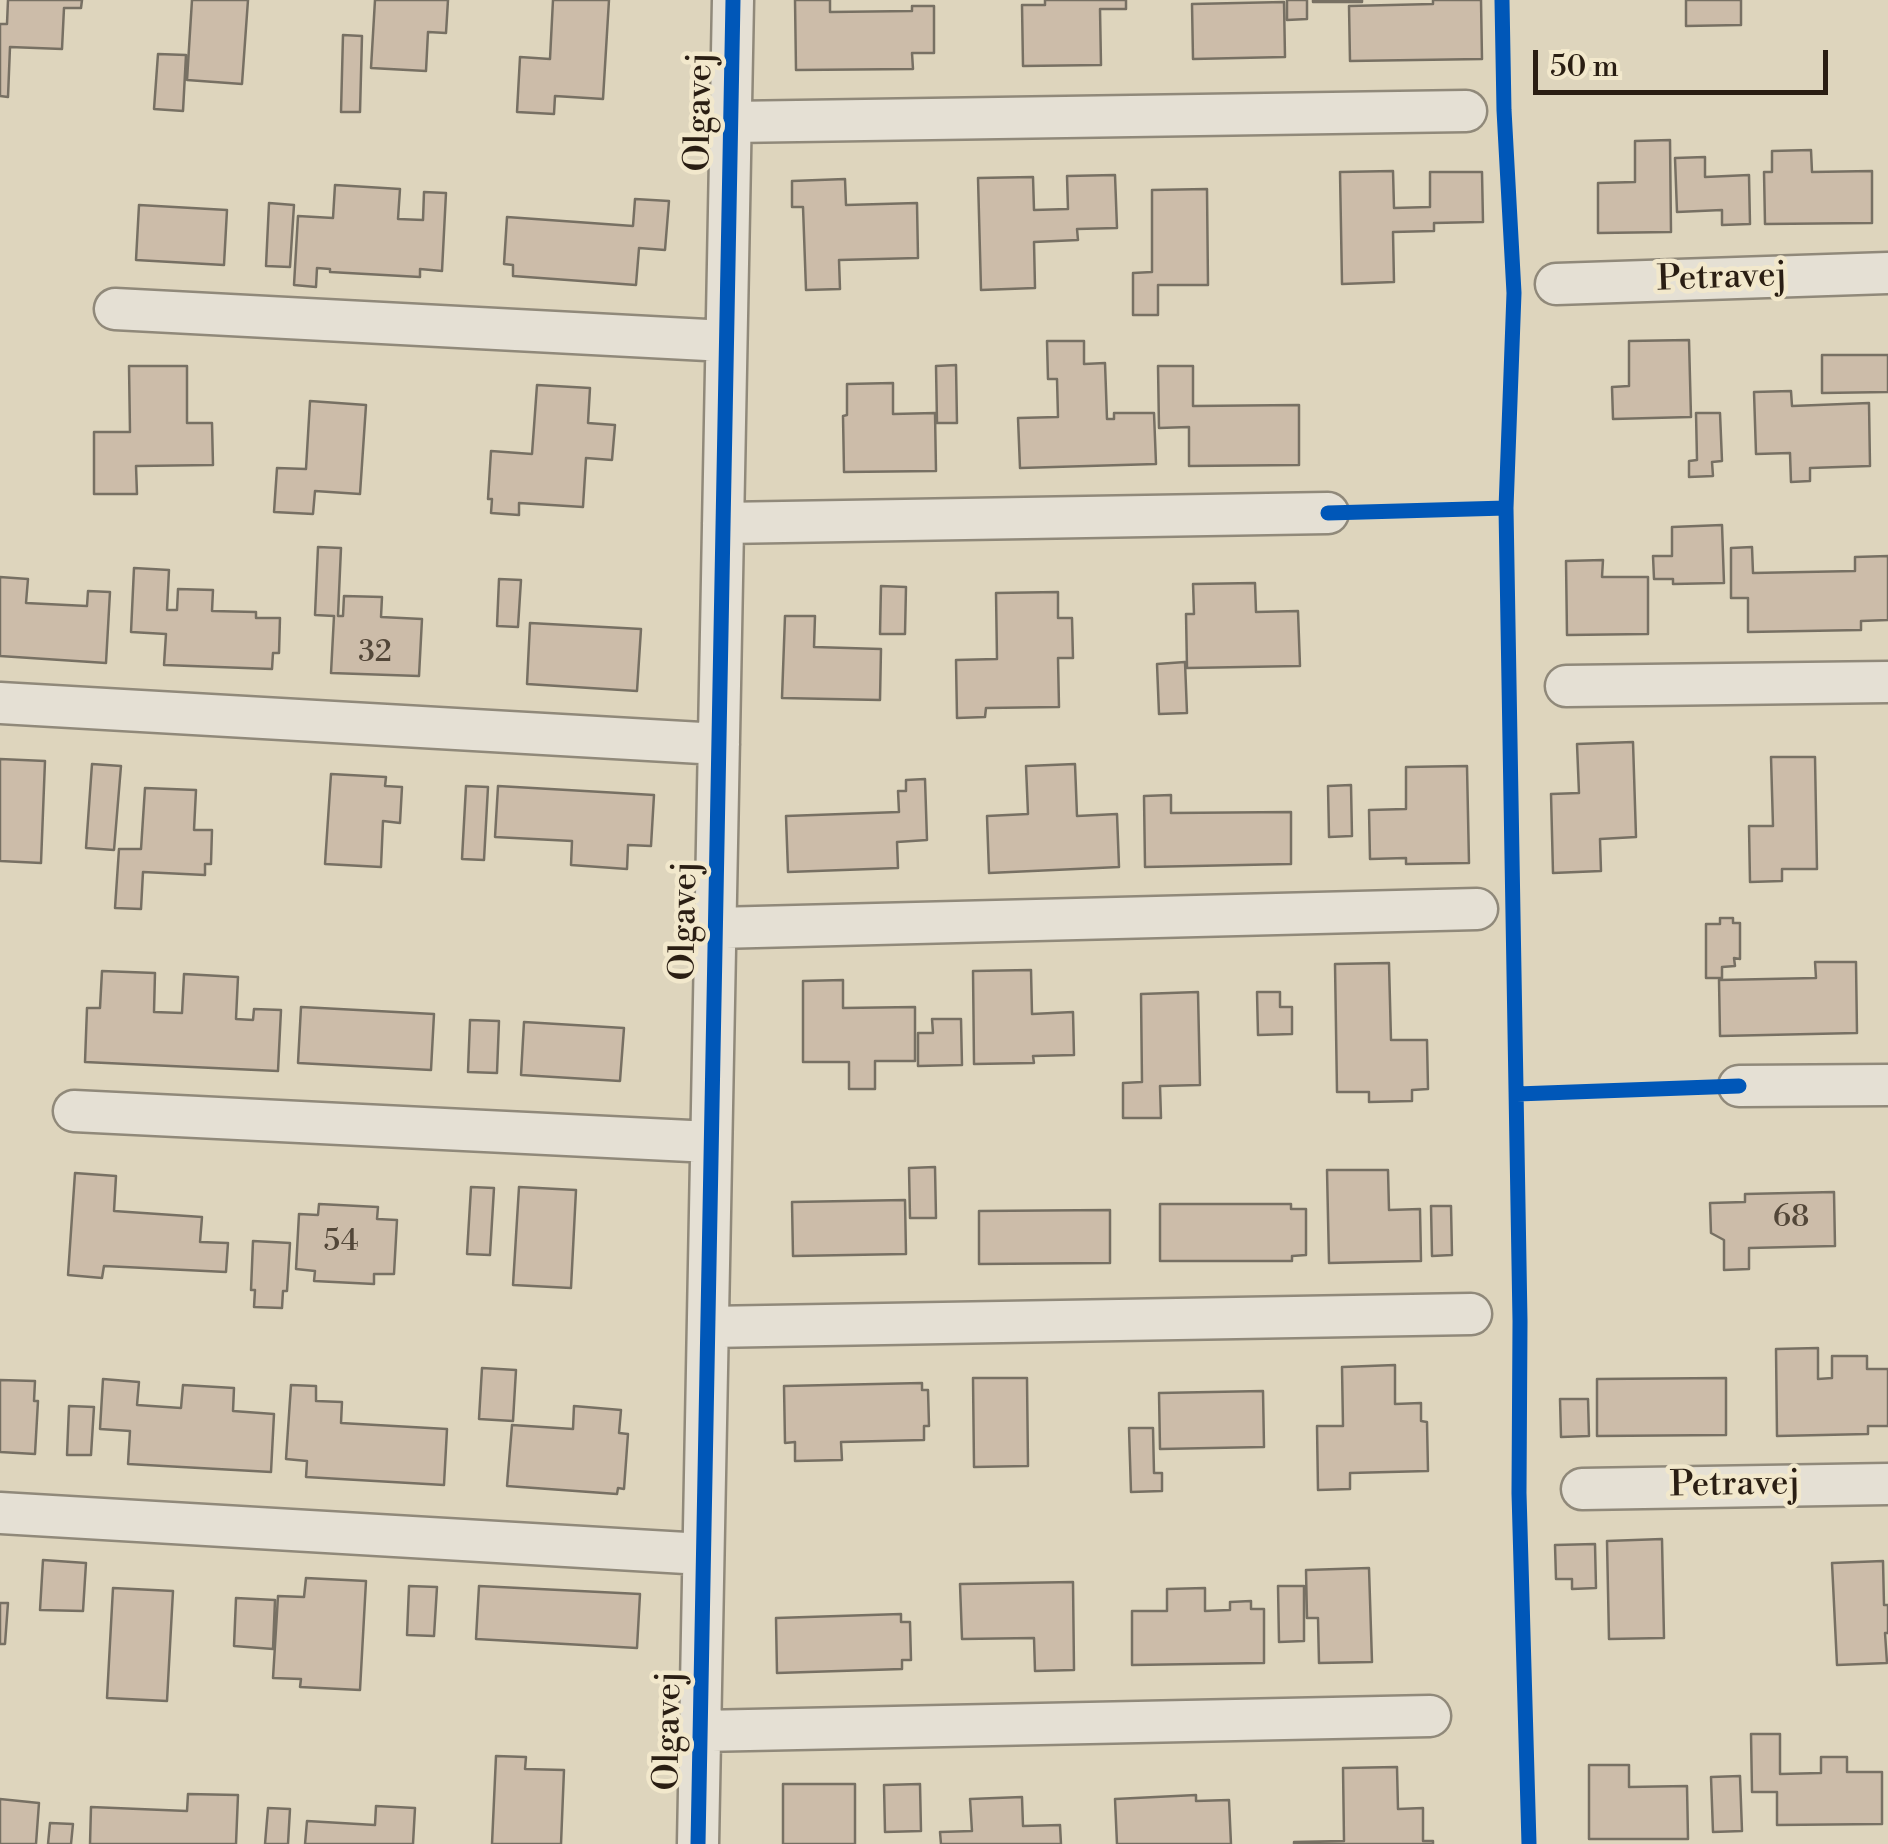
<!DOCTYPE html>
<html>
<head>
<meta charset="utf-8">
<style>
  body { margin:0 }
  #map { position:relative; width:1888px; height:1844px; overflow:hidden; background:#ded5bd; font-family:"Libre Bodoni",serif }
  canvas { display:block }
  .scale { position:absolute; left:1533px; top:50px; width:295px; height:45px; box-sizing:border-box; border:5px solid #2a1e13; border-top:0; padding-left:12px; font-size:30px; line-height:35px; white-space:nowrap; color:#2a1e13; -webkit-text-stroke:8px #f2e8cc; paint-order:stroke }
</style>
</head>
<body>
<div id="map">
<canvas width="1888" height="1844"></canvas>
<div class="scale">50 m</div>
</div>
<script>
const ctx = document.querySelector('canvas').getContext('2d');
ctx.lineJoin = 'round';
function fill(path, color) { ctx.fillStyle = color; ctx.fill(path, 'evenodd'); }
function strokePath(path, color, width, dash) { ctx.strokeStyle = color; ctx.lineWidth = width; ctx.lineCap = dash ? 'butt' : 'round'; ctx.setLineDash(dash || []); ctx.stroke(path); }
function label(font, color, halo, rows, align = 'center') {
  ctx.font = font + ' "Libre Bodoni",serif'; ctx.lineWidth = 9; ctx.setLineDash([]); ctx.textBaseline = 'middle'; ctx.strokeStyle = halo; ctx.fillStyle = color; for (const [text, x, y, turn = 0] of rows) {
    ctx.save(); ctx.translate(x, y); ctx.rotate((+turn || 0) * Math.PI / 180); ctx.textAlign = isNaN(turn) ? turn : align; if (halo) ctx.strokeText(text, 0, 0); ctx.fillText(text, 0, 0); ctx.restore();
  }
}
const building = new Path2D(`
  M8 0H82L81 8H64L62 49 10 47 8 97 0 96V24H7Z
  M192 0H248L242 84 187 80Z
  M375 0H448L446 33 428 32 426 71 371 68Z
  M553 0H609L603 99 555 96 554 114 517 112 520 57 550 59Z
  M795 0H830V12L912 11V6H934V53H912L913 69 796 70Z
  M1045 0H1126V9H1100L1101 65 1023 66 1022 5H1045Z
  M1287 0H1307V19L1287 20Z
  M1313 0H1362V2H1313Z
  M1433 0H1481L1482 59 1350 61 1349 6 1433 4Z
  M1686 0H1741V25L1686 26Z
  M1284 2 1285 57 1193 59 1192 4Z
  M343 35 362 36 360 112H341Z
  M158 54 186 55 183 111 154 109Z
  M1670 140 1671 232 1598 233V183L1635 182V141Z
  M1811 150 1812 172 1872 171V223L1765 224 1764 172H1772V151Z
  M1705 157V177L1749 175 1750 224 1722 225V210L1677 212 1675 158Z
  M1393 171 1394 208 1430 207V172H1482L1483 222 1434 223V231L1393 232 1394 282 1342 284 1340 172Z
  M1115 175 1117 228 1077 229 1078 240 1034 242 1035 288 981 290 978 178 1033 177 1034 210 1068 209 1067 176Z
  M845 179 846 205 917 203 918 258 839 260 840 289 806 290 803 207H792V181Z
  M335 185 400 189 398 219 423 220 424 192 446 193 442 271 420 269V277L330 272V269L317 268 316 287 294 285 298 216 333 218Z
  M1207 189 1208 285H1158V315H1133V273L1152 272V190Z
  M635 199 669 201 665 250 639 248 636 285 513 276V265L504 264 507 217 633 226Z
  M269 203 294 205 290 267 266 266Z
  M139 205 227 210 224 265 136 260Z
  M1689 340 1691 417 1613 419 1612 387 1629 386V341Z
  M1047 341H1084V364L1105 363 1107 419H1114V413H1154L1156 464 1020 468 1018 418 1058 417 1057 379H1048Z
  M1822 355H1888V392L1822 393Z
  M956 365 957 423H937L936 366Z
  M129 366H187V423H212L213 465 136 466 137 494H94V432H130Z
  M1158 366H1193V406L1299 405V465L1189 466V427L1159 428Z
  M893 383V414L935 413 936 471 844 472 843 416 847 415V384Z
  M537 385 590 388 588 423 615 425 612 460 586 458 583 507 519 503V515L491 513 492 499H488L491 451 532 454Z
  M1791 391 1792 406 1869 403 1870 466 1810 468V481L1791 482 1790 453 1756 454 1754 392Z
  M310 401 366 405 360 494 315 491 313 514 274 512 277 468 306 469Z
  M1696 413H1720L1722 461 1712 462 1713 476 1689 477V461L1697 460Z
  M1722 525 1724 583 1673 584V579H1654L1653 556H1672V527Z
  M318 547 341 548 338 616H343L344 596 382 597 381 617 422 619 419 676 331 673 334 616 315 615Z
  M1752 547 1753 573 1855 571V557L1888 556V620L1861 621V630L1748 632V598H1731V548Z
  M1603 560 1602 577H1648V634L1567 635 1566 561Z
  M134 568 169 570 167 610H177L178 589 213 590 212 611 256 612V618H280L279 653H273L272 669 164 665 166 634 131 632Z
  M0 577 28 579 26 603 87 606 88 591 110 592 106 663 0 656Z
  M499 579 521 580 518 627 497 626Z
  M1255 583 1256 612 1298 611 1300 666 1187 668 1186 614H1194L1193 584Z
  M881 586 906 587 905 634H880Z
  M1058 592V618H1072L1073 658H1058L1059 707 986 708 985 717 957 718 956 660 997 659 996 593Z
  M785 616H815L814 647 881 649 880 700 782 698Z
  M530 623 641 629 637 691 527 684Z
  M1185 662 1187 713 1159 714 1157 664Z
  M1633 742 1636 837 1600 839 1601 871 1553 873 1551 794 1579 793 1577 744Z
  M1771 757H1815L1817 869H1782V881L1750 882 1749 826H1773Z
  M0 759 45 761 41 863 0 861Z
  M92 764 121 766 114 850 86 848Z
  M1075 764 1077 816 1117 814 1119 867 989 873 987 816 1028 814 1026 766Z
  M1467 766 1469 863 1406 864V858L1370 859 1369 810 1406 809V767Z
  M331 774 386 777 385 786 402 787 400 823 383 821 381 867 325 864Z
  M925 779 927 840 897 842 898 868 788 872 786 816 899 812 898 791H906V780Z
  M1351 785 1352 836 1329 837 1328 786Z
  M466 786 488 787 484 860 462 859Z
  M498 786 654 795 651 846 628 845 627 869 571 865 572 841 495 837Z
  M145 788 196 790 194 830H212L211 864H205V875L143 872 141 909 115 908 119 849H141Z
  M1171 795V813L1291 812V864L1145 867 1144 796Z
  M1720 918H1733V923H1740V959L1734 958 1735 966 1722 967V978H1706V924H1720Z
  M1815 962H1856L1857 1033 1720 1036 1719 980 1816 978Z
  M1389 963 1391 1040H1427L1428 1089 1412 1090V1101L1369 1102V1092H1337L1335 964Z
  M1031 970 1032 1014 1073 1012 1074 1055 1033 1056 1034 1063 974 1064 973 971Z
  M102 971 155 973 154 1012 182 1013 184 974 238 977 236 1019 253 1020 254 1009 281 1010 278 1071 85 1062 87 1008H100Z
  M843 980V1008L915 1007V1061H875V1089H849V1062H803V981Z
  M1198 992 1200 1085 1160 1086 1161 1118H1123V1083L1142 1082 1141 994Z
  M1257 992H1280V1007H1292V1034L1258 1035Z
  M301 1007 434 1014 431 1070 298 1063Z
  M932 1019H961L962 1065 918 1066V1033H933Z
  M470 1020 499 1021 497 1073 468 1072Z
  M524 1022 624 1028 620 1081 521 1075Z
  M935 1167 936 1218H910L909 1168Z
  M1327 1170H1388L1389 1210 1420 1209 1421 1261 1329 1263Z
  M75 1173 116 1176 114 1211 202 1217 200 1242 228 1243 226 1272 104 1266 102 1278 68 1275Z
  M471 1187 494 1188 490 1255 467 1254Z
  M519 1187 576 1190 571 1288 513 1285Z
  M1834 1192 1835 1246 1749 1248V1269L1724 1270V1240L1711 1233 1710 1203 1745 1202V1194Z
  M905 1200 906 1254 793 1256 792 1202Z
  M319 1204 378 1207 377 1219 397 1220 394 1274H374V1284L314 1281 315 1271 296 1269 299 1214 318 1215Z
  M1160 1204H1291V1209H1306V1255L1292 1256V1261H1160Z
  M1431 1206H1451L1452 1255 1432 1256Z
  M1110 1210V1263L979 1264V1211Z
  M253 1241 290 1243 287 1291H283L282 1308 254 1307 255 1290H251Z
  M1818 1348V1379L1832 1378V1356H1867V1369H1888V1426H1868V1434L1777 1436 1776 1349Z
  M1395 1365V1404L1421 1403V1421L1427 1422 1428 1471 1350 1473V1489L1318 1490 1317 1426H1343L1342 1367Z
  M482 1368 516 1370 513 1421 479 1419Z
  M973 1378H1027L1028 1466 974 1467Z
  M1726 1378V1435L1597 1436V1379Z
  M103 1379 139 1382 137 1405 181 1408 183 1385 234 1388 233 1411 274 1414 271 1472 128 1464 130 1431 100 1429Z
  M0 1380 35 1381 34 1401H38L35 1454 0 1452Z
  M922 1383V1390H928L929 1426H924V1440L841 1442 842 1460 795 1461V1442L785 1443 784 1386Z
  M291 1385 316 1386V1401L342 1402 341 1423 447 1429 444 1485 306 1477 307 1461 286 1459Z
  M1263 1391 1264 1447 1160 1449 1159 1393Z
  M1560 1399H1588L1589 1436 1561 1437Z
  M69 1406 94 1407 91 1455H67Z
  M574 1406 621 1410 619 1433 628 1434 624 1489 618 1488 617 1494 507 1486 512 1425 573 1429Z
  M1129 1428H1153L1154 1473H1162V1491L1131 1492Z
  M1662 1539 1664 1638 1609 1639 1607 1541Z
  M1595 1544 1596 1588 1572 1589V1579H1556L1555 1545Z
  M43 1560 86 1563 83 1611 40 1610Z
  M1883 1561 1884 1605H1888V1633H1885L1887 1663 1837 1665 1832 1563Z
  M1369 1568 1372 1662 1319 1663 1318 1618H1307L1306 1570Z
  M306 1578 366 1581 360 1690 300 1687 301 1679 273 1678 278 1596 304 1597Z
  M1073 1582 1074 1670 1035 1671 1034 1638 962 1639 960 1584Z
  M409 1586 437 1587 434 1636 407 1635Z
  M479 1586 640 1594 637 1648 476 1639Z
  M1278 1586H1304V1641L1279 1642Z
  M113 1588 173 1591 167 1701 107 1698Z
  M1205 1588V1611L1230 1610V1602L1251 1601V1609H1264V1663L1132 1665V1611H1167V1589Z
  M236 1598 275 1600 273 1649 234 1646Z
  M0 1603H8L5 1644H0Z
  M901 1614V1622H910L911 1660H902V1669L777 1673 776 1618Z
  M1751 1734H1780V1774L1821 1773V1757H1847V1772H1882V1824L1777 1825V1792H1752Z
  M496 1756 526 1757 525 1769 564 1770 561 1844H492Z
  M1589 1765H1629V1787L1687 1786 1688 1839H1589Z
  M1397 1767 1398 1809 1423 1808V1841H1433V1844H1294V1842L1344 1841 1343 1768Z
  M1740 1776 1742 1831 1713 1832 1711 1777Z
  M783 1784H855V1844H783Z
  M920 1784 921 1831 885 1832 884 1785Z
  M188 1794 238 1795 236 1844H90L91 1807 187 1811Z
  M1196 1795V1801L1229 1800 1231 1844H1117L1115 1799Z
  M1022 1797 1023 1826 1060 1825 1061 1844H941L940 1832 972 1831 970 1799Z
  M0 1799 39 1803 36 1844H0Z
  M376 1806 415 1808 413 1844H305L307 1821 375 1825Z
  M268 1808 290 1809 288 1844H265Z
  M50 1823 73 1824 71 1844H48Z`);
fill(building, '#ccbca9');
strokePath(building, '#777063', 2.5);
const street = new Path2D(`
  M731 122 1466 111
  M1556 284 1888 273
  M115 309 726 341
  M723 523 1328 513
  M1566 686 1888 682
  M0 703 719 744
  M716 928 1477 909
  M1739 1086 1888 1085
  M74 1111 711 1142
  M708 1327 1471 1314
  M1582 1489 1888 1484
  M0 1513 703 1554
  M700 1731 1430 1716
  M698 1844 733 0`);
strokePath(street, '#90897a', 45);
strokePath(street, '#e5e0d4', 40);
strokePath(new Path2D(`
  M1502 0 1504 110 1514 293 1506 508 1520 1321 1519 1493 1529 1844
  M1328 513 1506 508
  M1517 1094 1739 1086
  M698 1844 733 0`), '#0057b8', 15);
label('30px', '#524638', null, [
  ["32",375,654],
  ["68",1791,1219],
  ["54",341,1243]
]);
label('35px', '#2a1e13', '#f2e8cc', [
  ["Olgavej",701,112,-89],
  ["Petravej",1722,279,-2],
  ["Olgavej",686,921,-89],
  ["Petravej",1735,1486,-1],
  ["Olgavej",670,1731,-89]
]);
</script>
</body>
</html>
